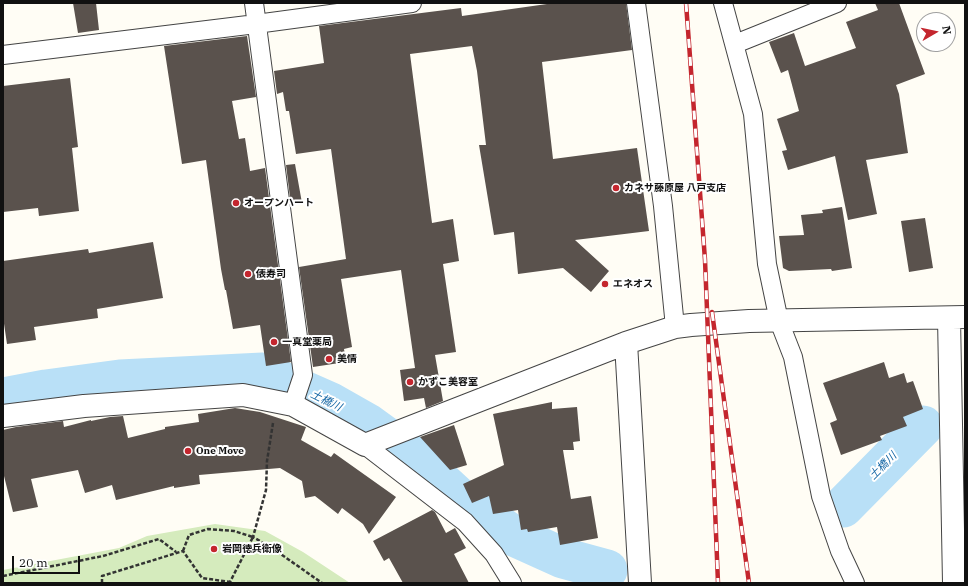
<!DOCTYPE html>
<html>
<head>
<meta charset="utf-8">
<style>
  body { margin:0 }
  #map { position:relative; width:968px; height:586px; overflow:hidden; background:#fffdf5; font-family:"IBM Plex Serif",serif }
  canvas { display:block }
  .frame { position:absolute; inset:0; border:4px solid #111; pointer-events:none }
  .north { position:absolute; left:916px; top:12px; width:40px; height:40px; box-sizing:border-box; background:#fff; border:1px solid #a0a0a0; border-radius:50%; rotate:81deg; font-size:11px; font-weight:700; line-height:16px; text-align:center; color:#111 }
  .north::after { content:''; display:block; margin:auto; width:14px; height:18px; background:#c4262e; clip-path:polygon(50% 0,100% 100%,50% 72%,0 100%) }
  .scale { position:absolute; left:12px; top:556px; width:68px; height:18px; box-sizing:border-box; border:2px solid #111; border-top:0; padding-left:5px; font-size:12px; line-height:14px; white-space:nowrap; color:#111; -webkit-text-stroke:3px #fff; paint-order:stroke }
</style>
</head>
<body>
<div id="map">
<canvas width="968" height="586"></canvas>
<div class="frame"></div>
<div class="north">N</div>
<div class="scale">20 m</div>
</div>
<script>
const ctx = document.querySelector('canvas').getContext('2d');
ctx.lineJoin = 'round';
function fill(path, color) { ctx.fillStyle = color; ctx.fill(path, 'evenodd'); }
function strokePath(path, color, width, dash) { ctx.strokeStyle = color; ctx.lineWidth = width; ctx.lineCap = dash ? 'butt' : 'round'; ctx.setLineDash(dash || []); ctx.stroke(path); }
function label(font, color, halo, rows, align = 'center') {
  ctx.font = font + ' "IBM Plex Serif","Noto Sans JP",serif'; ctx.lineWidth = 4; ctx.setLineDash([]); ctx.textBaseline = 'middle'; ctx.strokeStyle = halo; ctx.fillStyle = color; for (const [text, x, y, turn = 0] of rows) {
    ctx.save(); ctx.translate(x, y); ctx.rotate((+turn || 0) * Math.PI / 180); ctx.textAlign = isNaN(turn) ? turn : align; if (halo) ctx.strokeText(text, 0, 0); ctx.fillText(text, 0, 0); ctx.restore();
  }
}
fill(new Path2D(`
  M215 524 265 531 303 552 350 583H3V570L119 548 147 536Z`), '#d5ebbd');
strokePath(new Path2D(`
  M3 398 46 390 120 380 263 373 331 403 368 424 419 461 458 497 512 535 563 558 607 570
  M843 507 923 426`), '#b9e0f7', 41);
fill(new Path2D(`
  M73 3H96L99 30 78 33Z
  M554 3H626L632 50 542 62 553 159 637 148 649 231 575 240 609 271 591 292 563 268 518 274 514 232 494 235 479 145H486L477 71 472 46 410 54 432 223 453 219 459 261 443 264 456 352 435 355 443 401 426 408 424 398 404 401 400 370 415 368 401 270 341 279 352 347 344 349 346 362 313 367 299 267 346 259 331 149 296 154 289 111H286L283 92 277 94 274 71 324 63 319 26 461 8 462 16Z
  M875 3H899L925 74 896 85 899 94 908 153 866 160 877 214 848 220 835 156 788 170 782 151 787 150 777 119 799 111 788 70 781 73 769 42 794 33 805 66 856 48 846 22 878 10Z
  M247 36 256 97 232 101 239 139 245 138 250 171 265 168 291 362 266 366 260 325 233 329 226 290H225L221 269 206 160 182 164 164 46Z
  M70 78 78 147 72 148 79 211 39 216 38 208 3 212V86Z
  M295 164 302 203 291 205 286 165Z
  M842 207 852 268 832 271 831 269 789 271 783 268 779 236 804 235 801 215 823 213 822 210Z
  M925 218 933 268 909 272 901 221Z
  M153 242 163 298 97 309 98 318 34 327 36 340 7 344 3 317V261L88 249 89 253Z
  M884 362 889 378 904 373 907 383 913 381 923 409 903 417 907 426 880 436 882 440 841 455 830 423 837 420 823 383Z
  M552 402V409L577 407 580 441 573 442 574 450H563L571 499 591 496 598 538 560 545 557 527 528 532 527 529 521 530 518 510 493 514 489 496 472 503 463 484 504 465 493 414Z
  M235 408 260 412 306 427 301 440 331 457 334 453 396 497 369 534 363 524 342 508 338 514 315 496 305 498 302 481 280 468 199 475 200 484 174 488V486L116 500 112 485 85 493 78 470 31 479 38 507 13 512 3 472V430L16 427 63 421 64 427 91 420V421L110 417 123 416 128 438 165 429V427L199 422 198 414Z
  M454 425 467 465 450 470 420 437Z
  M432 510 435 512 446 533 455 528 466 548 454 554 469 583H403L389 558 384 561 373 541Z`), '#5a524d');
const minor = new Path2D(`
  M254 3 303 375 293 405
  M636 3 663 206 675 327
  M723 3 753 114 767 264 779 321 793 357 821 496 840 551 855 583
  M735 44 837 3
  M3 55 256 24 412 3
  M365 445 465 522 494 554 512 583`);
const tertiary = new Path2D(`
  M949 318 954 583
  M626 343 640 583
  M3 416 84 406 243 395 293 405 365 445 626 343 675 327 691 325 749 321 965 317`);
strokePath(minor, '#444', 20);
strokePath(tertiary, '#444', 24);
strokePath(new Path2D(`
  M273 423 267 461 266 490 253 537 275 550 322 583
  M183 551 189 535 208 529 234 531 253 537 230 582
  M3 576 103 556 159 539 176 552
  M102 583V576L183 551 202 578 230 582V583`), '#333', 2.5, [4, 2]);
strokePath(minor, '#fff', 18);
strokePath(tertiary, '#fff', 22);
const rail = new Path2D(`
  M686 3 705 260 718 583
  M712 312 749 583`);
strokePath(rail, '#c4262e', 4.5);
strokePath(rail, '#fff', 3, [9]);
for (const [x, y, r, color] of [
  [616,188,4,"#c4262e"],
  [236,203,4,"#c4262e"],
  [248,274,4,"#c4262e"],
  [605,284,4,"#c4262e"],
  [274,342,4,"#c4262e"],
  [329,359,4,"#c4262e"],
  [410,382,4,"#c4262e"],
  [188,451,4,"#c4262e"],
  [214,549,4,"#c4262e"]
]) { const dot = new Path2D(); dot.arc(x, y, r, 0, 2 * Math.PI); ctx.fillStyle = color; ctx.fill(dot); strokePath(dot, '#fff', 1.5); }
label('bold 10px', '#111', '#fff', [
  ["カネサ藤原屋 八戸支店",624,188],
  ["オープンハート",244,203],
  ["俵寿司",256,274],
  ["エネオス",613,284],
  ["一真堂薬局",282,342],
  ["美情",337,359],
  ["かずこ美容室",418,382],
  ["One Move",196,451],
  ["岩岡徳兵衛像",222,549]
], 'left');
label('italic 11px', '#1768a6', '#fff', [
  ["土橋川",326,401,26],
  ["土橋川",883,466,-45]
]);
</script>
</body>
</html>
